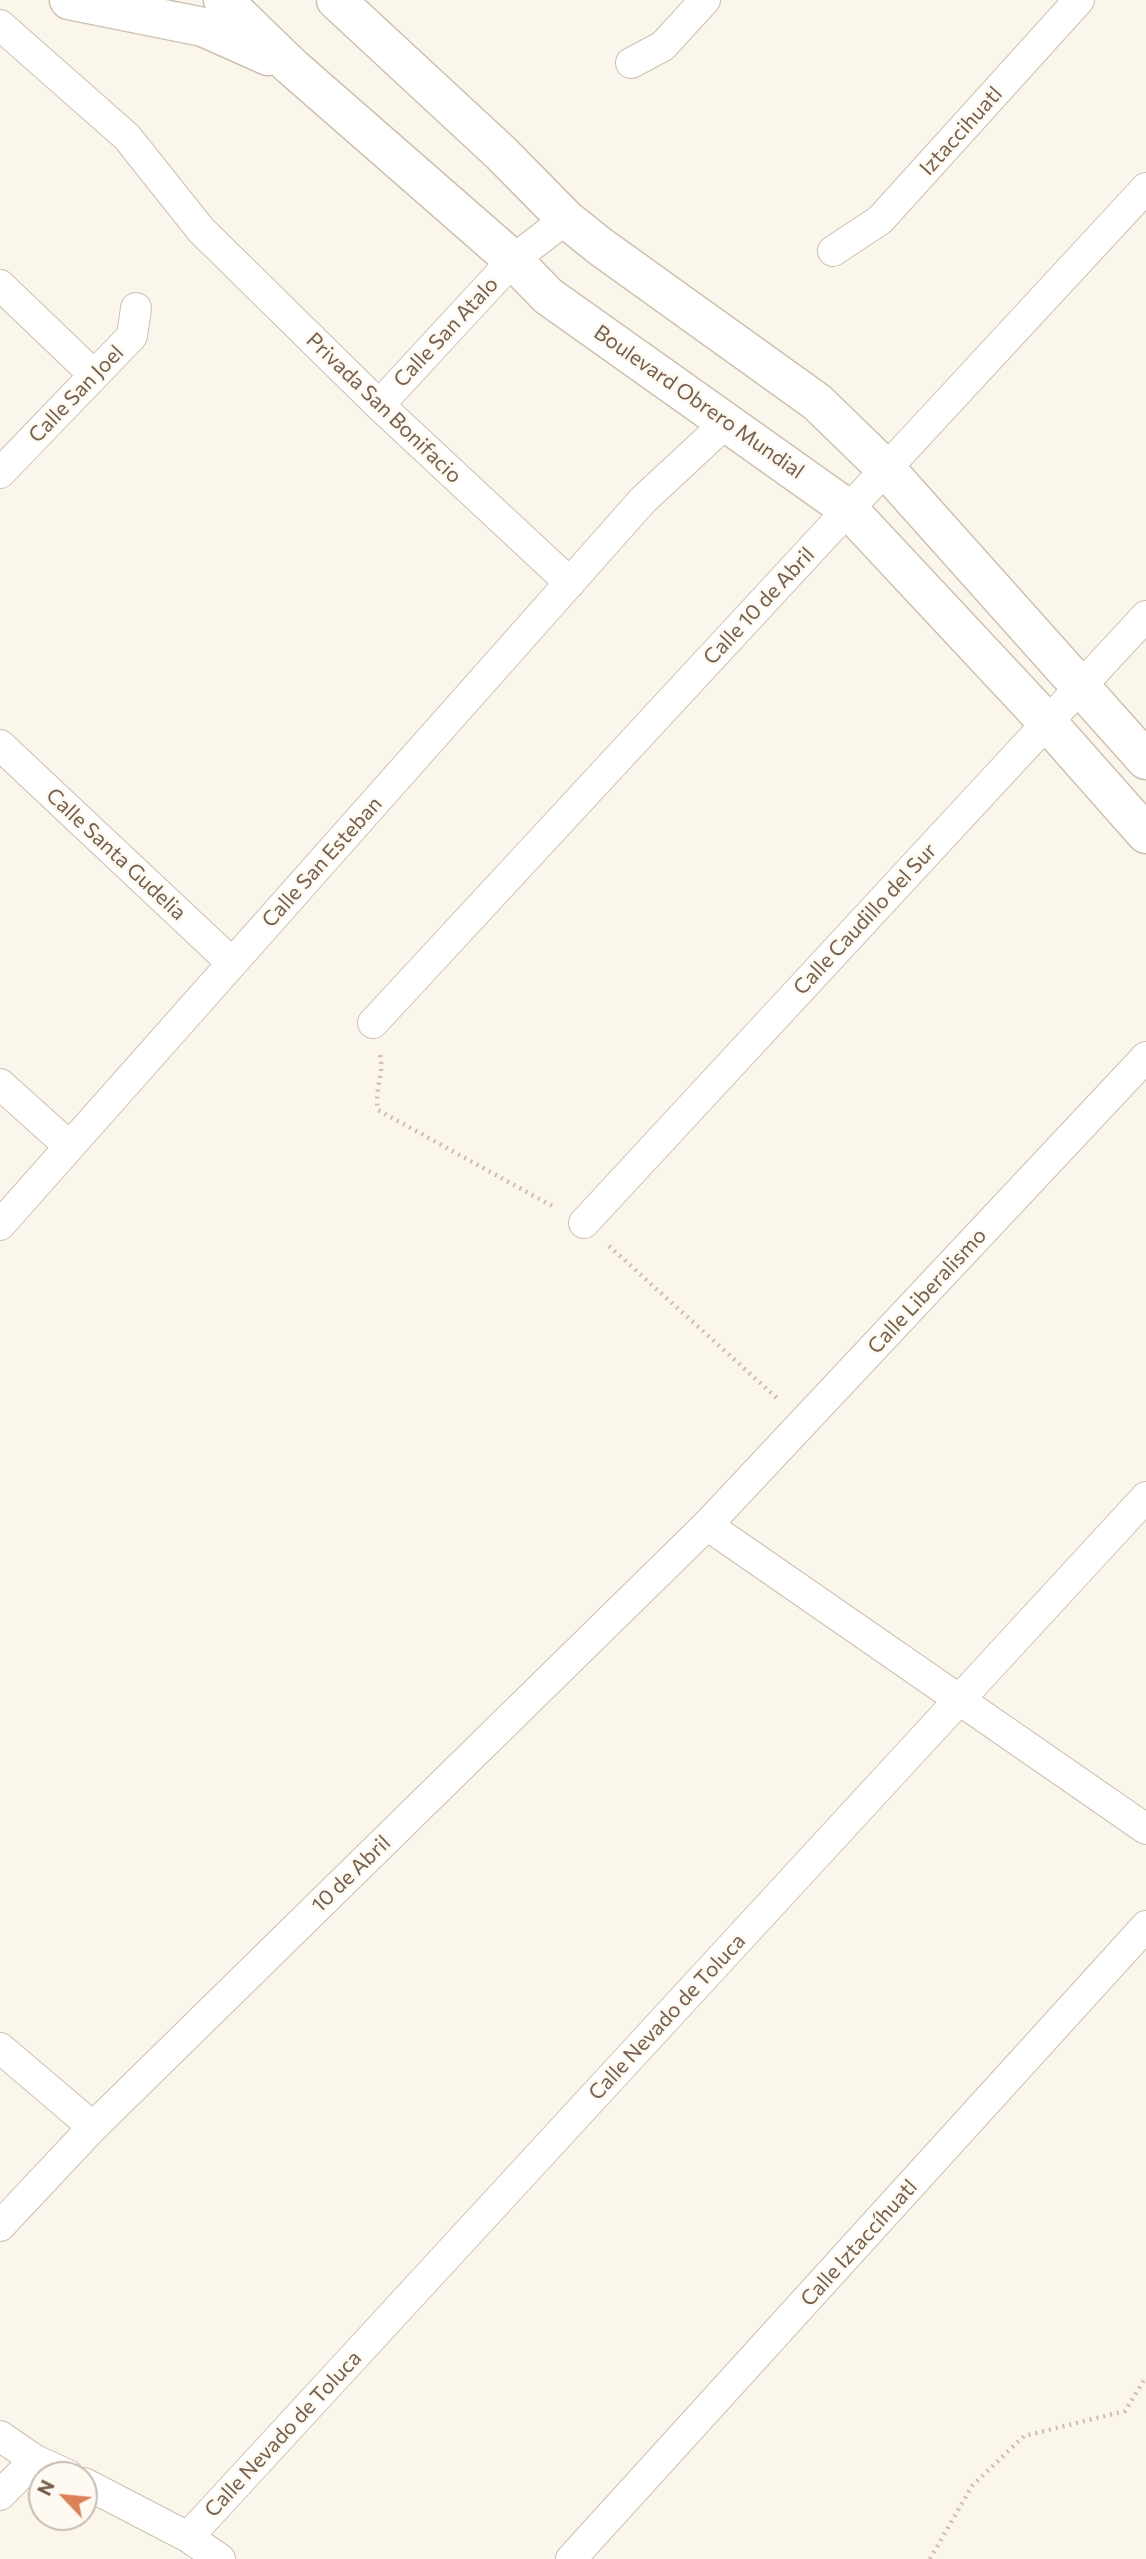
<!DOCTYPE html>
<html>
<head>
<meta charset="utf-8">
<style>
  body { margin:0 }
  #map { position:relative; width:1146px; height:2559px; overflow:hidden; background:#fbf6eb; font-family:Commissioner,sans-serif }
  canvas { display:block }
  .north { position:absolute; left:28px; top:2461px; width:70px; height:70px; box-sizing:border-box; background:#fefaf1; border:2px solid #c7bcb0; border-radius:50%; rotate:296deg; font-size:19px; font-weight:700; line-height:28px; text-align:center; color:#755f4f }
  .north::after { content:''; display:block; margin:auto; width:24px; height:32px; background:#db815a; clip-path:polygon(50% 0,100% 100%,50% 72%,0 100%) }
</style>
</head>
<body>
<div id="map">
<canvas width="1146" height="2559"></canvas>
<div class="north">N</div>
</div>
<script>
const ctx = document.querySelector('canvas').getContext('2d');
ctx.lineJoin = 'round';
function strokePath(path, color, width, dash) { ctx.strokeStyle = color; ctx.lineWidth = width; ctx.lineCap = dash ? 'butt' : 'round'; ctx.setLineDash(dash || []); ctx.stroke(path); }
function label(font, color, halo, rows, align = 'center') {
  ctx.font = font + ' Commissioner,sans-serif'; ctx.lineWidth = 5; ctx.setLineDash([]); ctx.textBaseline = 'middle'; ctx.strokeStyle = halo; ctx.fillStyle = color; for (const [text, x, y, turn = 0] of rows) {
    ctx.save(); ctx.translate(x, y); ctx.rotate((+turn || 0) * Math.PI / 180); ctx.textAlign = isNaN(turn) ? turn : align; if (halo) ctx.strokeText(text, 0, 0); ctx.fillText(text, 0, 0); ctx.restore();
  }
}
const street = new Path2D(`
  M0 25 127 137 201 230 379 405 570 583
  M631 63 663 46 705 0
  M833 251 880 220 1079 0
  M0 285 94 375
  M379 405 513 260 566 219
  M0 473 132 336 136 308
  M0 745 232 963
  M373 1023 1146 188
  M0 1084 69 1146
  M584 1223 1146 616
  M0 1225 643 500 728 421
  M707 1525 1146 1829
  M0 2048 93 2127
  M0 2226 93 2127 707 1525 1146 1057
  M0 2436 35 2460 68 2475
  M84 2483 188 2537 220 2559
  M0 2495 35 2460
  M188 2537 1146 1497
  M571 2559 1146 1926`);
const secondary = new Path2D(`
  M69 0 203 27 268 56
  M223 0 291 66 513 260 548 296 848 509 1047 722 1146 834
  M336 0 501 153 566 219 601 247 817 402 886 469 1146 760`);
strokePath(street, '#cdbfb1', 32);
strokePath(secondary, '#cfc0af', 41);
strokePath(new Path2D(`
  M380 1055C385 1074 374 1087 378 1110L554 1207
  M609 1246 779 1400
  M930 2559 972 2486 1024 2436 1125 2411 1146 2377`), '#d4bca7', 4.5, [2, 5]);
strokePath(street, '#fff', 30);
strokePath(secondary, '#fff', 38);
label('21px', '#755f4f', '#fefaf1', [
  ["Iztaccihuatl",961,131,-48],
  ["Calle San Atalo",446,332,-47],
  ["Calle San Joel",76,394,-46],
  ["Boulevard Obrero Mundial",699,402,35],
  ["Privada San Bonifacio",384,408,44],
  ["Calle 10 de Abril",759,606,-47],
  ["Calle Santa Gudelia",116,854,43],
  ["Calle San Esteban",322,862,-48],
  ["Calle Caudillo del Sur",865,919,-47],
  ["Calle Liberalismo",927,1291,-47],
  ["10 de Abril",351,1874,-44],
  ["Calle Nevado de Toluca",667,2017,-47],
  ["Calle Iztaccíhuatl",859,2243,-48],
  ["Calle Nevado de Toluca",283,2434,-47]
]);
</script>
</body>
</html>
